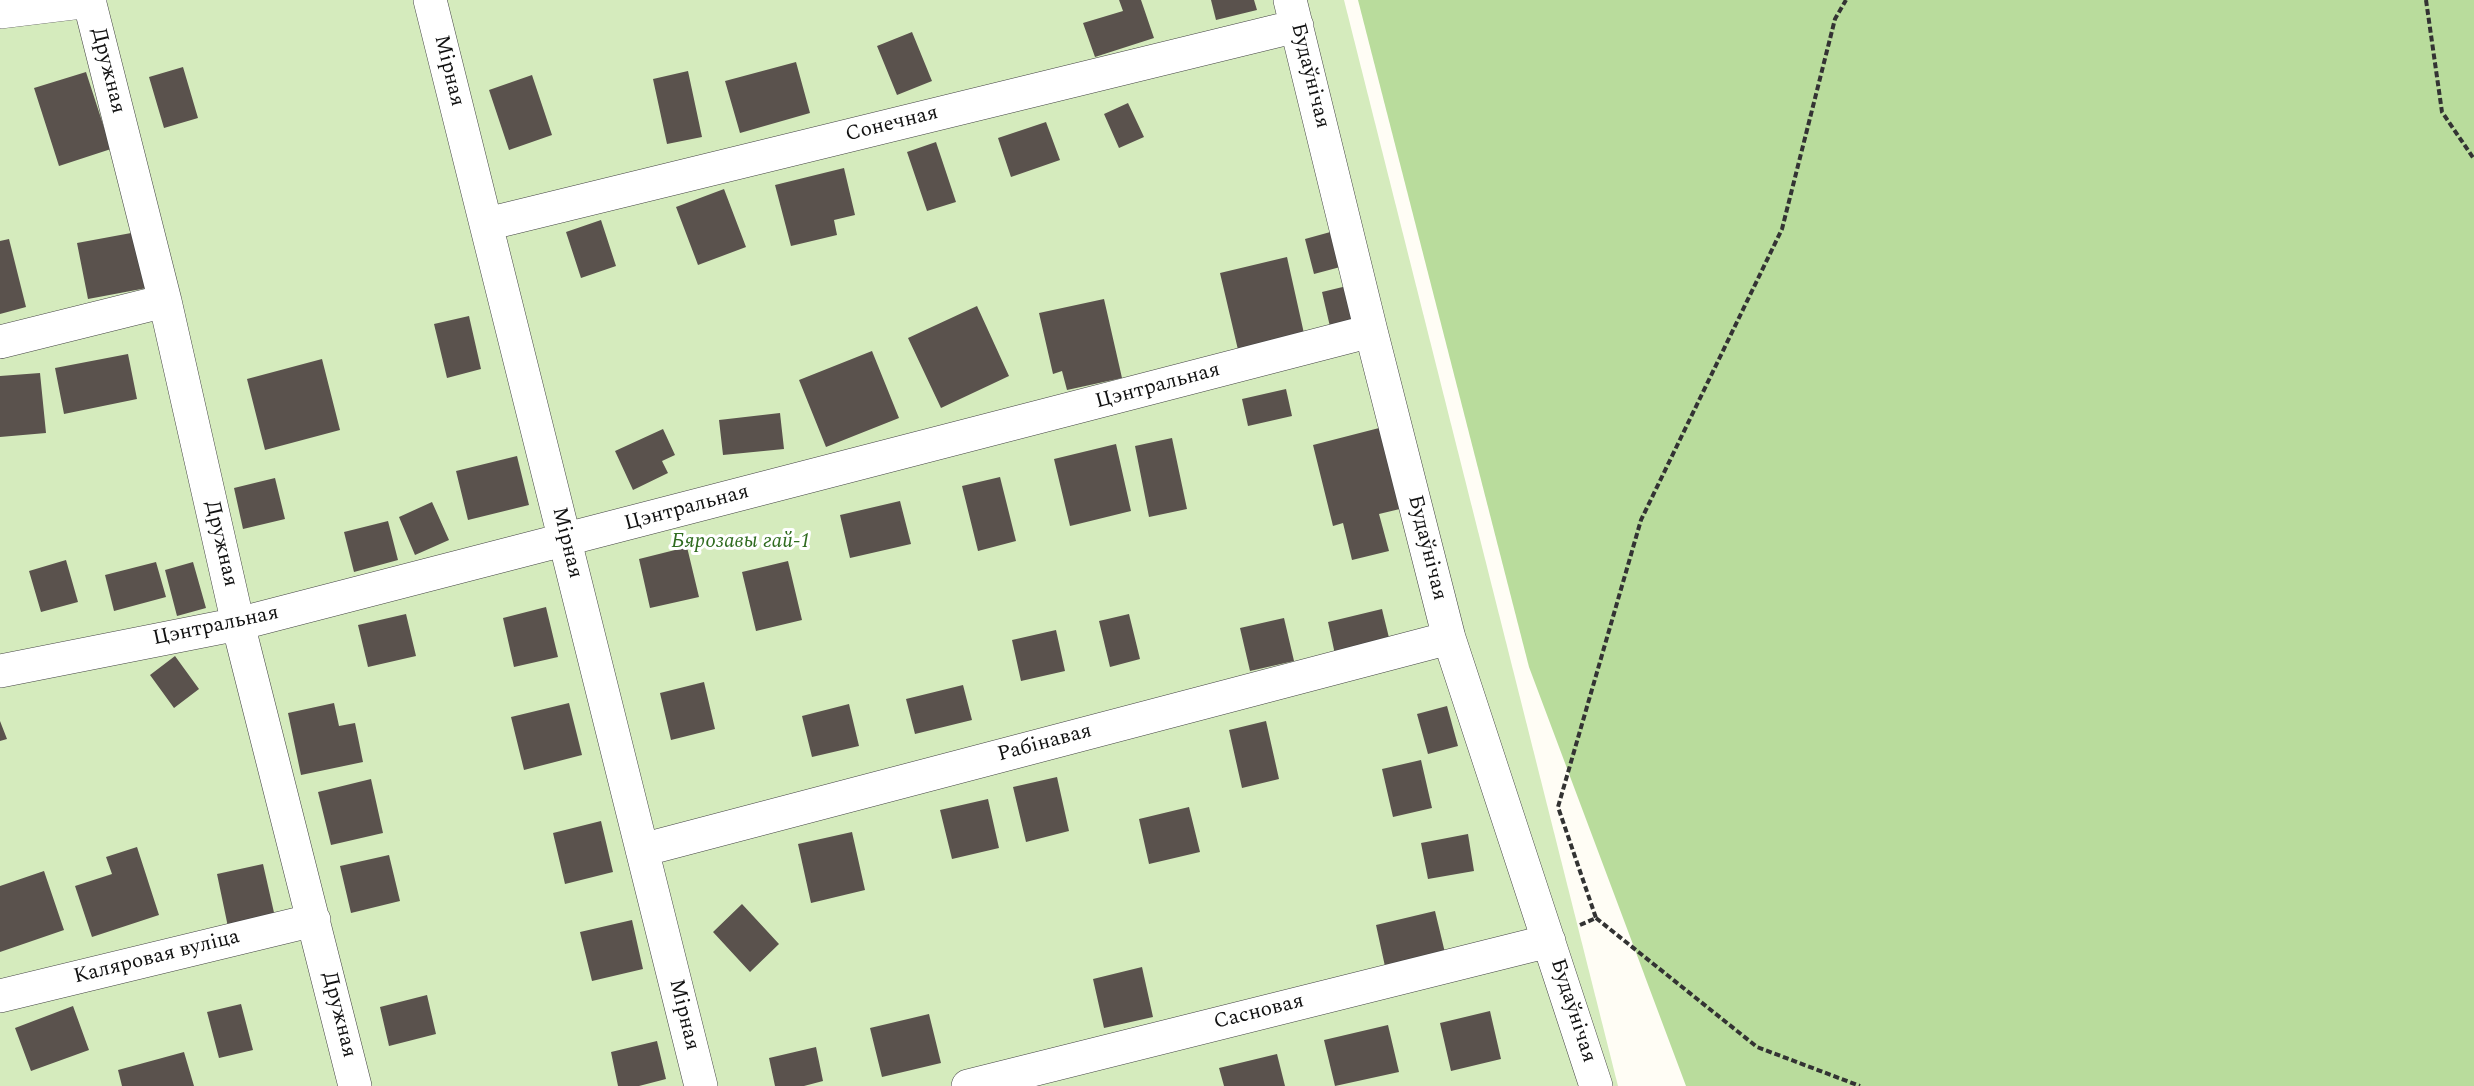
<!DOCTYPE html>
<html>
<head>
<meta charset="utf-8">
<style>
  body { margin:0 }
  canvas { display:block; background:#fffdf5 }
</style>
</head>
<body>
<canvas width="2474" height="1086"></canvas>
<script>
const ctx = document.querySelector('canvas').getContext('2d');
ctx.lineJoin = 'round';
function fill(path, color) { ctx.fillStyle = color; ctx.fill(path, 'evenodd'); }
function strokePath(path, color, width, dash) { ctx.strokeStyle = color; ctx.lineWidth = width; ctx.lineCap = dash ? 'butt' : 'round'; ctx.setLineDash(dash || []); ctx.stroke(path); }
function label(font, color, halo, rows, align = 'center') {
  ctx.font = font + ' Spectral,serif'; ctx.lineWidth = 6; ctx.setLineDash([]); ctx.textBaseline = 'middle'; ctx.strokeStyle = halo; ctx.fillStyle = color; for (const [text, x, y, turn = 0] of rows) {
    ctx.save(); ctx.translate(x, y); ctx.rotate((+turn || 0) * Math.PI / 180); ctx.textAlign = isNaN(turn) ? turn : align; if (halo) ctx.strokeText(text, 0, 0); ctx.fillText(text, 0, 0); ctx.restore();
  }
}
fill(new Path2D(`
  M0 0H1344L1618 1086H0Z`), '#d5ebbd');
fill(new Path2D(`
  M1358 0H2474V1086H1686L1529 667Z`), '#b9dc9c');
fill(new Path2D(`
  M1119 0H1141L1154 38 1095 57 1083 23 1123 11Z
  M1211 0H1254L1257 10 1216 20Z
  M912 32 932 81 897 95 877 46Z
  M796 62 810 113 740 133 725 81Z
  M183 67 198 118 164 128 149 77Z
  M688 71 702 137 667 144 653 79Z
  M86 72 111 149 59 166 34 88Z
  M532 75 552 135 509 150 489 90Z
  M1128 103 1144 137 1119 148 1104 114Z
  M1046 122 1060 160 1011 177 998 138Z
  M936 142 956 202 927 211 907 152Z
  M844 168 855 215 834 220 837 235 791 246 775 185Z
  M724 189 746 247 698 265 676 207Z
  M601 220 616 266 581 278 566 232Z
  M142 231 152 287 88 299 77 243Z
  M1334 231 1344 266 1314 274 1305 239Z
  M9 239 26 307 0 314V241Z
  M1287 257 1305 338 1239 354 1220 273Z
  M1351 285 1360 324 1331 331 1322 292Z
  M1104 299 1122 378 1067 390 1062 371 1053 374 1039 313Z
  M977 306 1009 376 941 408 908 338Z
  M469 316 481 369 447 378 434 324Z
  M872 351 899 418 826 447 799 380Z
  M128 354 137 399 64 414 55 368Z
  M322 359 340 430 265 450 247 379Z
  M40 373 46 433 0 437V376Z
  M1286 389 1292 416 1248 426 1242 399Z
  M780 413 784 449 723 455 719 420Z
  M1383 427 1404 508 1379 514 1389 551 1352 560 1343 523 1333 526 1313 445Z
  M663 429 675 455 662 461 668 473 633 490 615 451Z
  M1172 438 1187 509 1149 517 1135 446Z
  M1116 444 1131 511 1070 526 1054 459Z
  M517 456 529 505 468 520 456 471Z
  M1000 477 1016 541 978 551 962 486Z
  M275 478 285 519 243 529 234 488Z
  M900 501 911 544 850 558 840 515Z
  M432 502 449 540 415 555 399 517Z
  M388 521 398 560 354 572 344 532Z
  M687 547 699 597 650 608 639 559Z
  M66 560 78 602 41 612 29 571Z
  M788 561 802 620 756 631 742 572Z
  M156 562 166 597 114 611 105 575Z
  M193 562 206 608 177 616 165 570Z
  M546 607 558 657 514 667 503 618Z
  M1382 609 1391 646 1336 659 1328 622Z
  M406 614 416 656 368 667 358 625Z
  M1129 614 1140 659 1110 667 1099 621Z
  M1284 618 1294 661 1250 671 1240 628Z
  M1056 630 1065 671 1021 681 1012 640Z
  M175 656 199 689 174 708 150 675Z
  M704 682 715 729 671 740 660 693Z
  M963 685 972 720 915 734 906 699Z
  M334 703 339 726 355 723 363 762 301 775 288 713Z
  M569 703 582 755 524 770 511 717Z
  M849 704 859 746 812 757 802 716Z
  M1447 706 1458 746 1428 754 1417 714Z
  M0 721 7 739 0 741Z
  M1266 721 1279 779 1242 788 1229 730Z
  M1421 760 1432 808 1393 817 1382 769Z
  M1057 777 1069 831 1026 842 1013 787Z
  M371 779 383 833 331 845 318 792Z
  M988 799 999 848 952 859 940 810Z
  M1189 807 1200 852 1149 864 1139 819Z
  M601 821 613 872 565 884 553 833Z
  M852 832 865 890 811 903 798 844Z
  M1468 834 1474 871 1428 879 1421 843Z
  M137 847 159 915 92 937 75 886 112 874 106 857Z
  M389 855 400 901 351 913 340 866Z
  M263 864 275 917 228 927 217 874Z
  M44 871 64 930 0 952V886Z
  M742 904 779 944 750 972 713 932Z
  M1435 911 1446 957 1386 971 1376 925Z
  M632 920 643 969 592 981 580 932Z
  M1142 967 1153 1017 1104 1028 1093 979Z
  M427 995 436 1034 389 1046 380 1007Z
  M241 1004 253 1050 219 1058 207 1012Z
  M73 1006 89 1050 31 1071 15 1028Z
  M1490 1011 1501 1059 1451 1071 1440 1023Z
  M929 1014 941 1063 882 1077 870 1028Z
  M1388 1025 1399 1072 1335 1086 1324 1040Z
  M657 1041 666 1079 639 1086H618L611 1052Z
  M816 1047 823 1081 804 1086H775L769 1058Z
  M184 1052 194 1086H122L118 1070Z
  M1277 1054 1285 1086H1224L1219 1068Z`), '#5a524d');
const street = new Path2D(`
  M89 0 165 301 238 624 355 1086
  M430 0 701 1086
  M1290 0 1371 331 1449 638 1596 1086
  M0 12 90 1
  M487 224 1297 26
  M0 342 165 301
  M0 671 238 624 1371 331
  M642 850 1449 638
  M0 996 314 920
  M968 1086 1549 941`);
strokePath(street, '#444', 34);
strokePath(new Path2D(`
  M2426 0 2442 112 2474 159
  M1596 918 1757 1047 1860 1086
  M1580 925 1596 918 1558 807 1641 520 1782 229 1835 19 1846 0`), '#333', 4, [6, 3]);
strokePath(street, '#fff', 33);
label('21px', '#111', '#fff', [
  ["Дружная",107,71,76],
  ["Мірная",448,71,76],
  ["Будаўнічая",1309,76,76],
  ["Сонечная",892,125,-14],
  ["Цэнтральная",1158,387,-15],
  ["Цэнтральная",687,509,-15],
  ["Мірная",566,543,76],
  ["Дружная",220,544,77],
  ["Будаўнічая",1426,548,76],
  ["Цэнтральная",216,627,-12],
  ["Рабінавая",1045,744,-15],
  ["Каляровая вуліца",157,958,-14],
  ["Будаўнічая",1572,1011,72],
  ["Сасновая",1259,1013,-14],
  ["Дружная",338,1015,76],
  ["Мірная",683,1015,76]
]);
label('italic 21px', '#2f6b1f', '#fff', [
  ["Бярозавы гай-1",741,543]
]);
</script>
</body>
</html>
